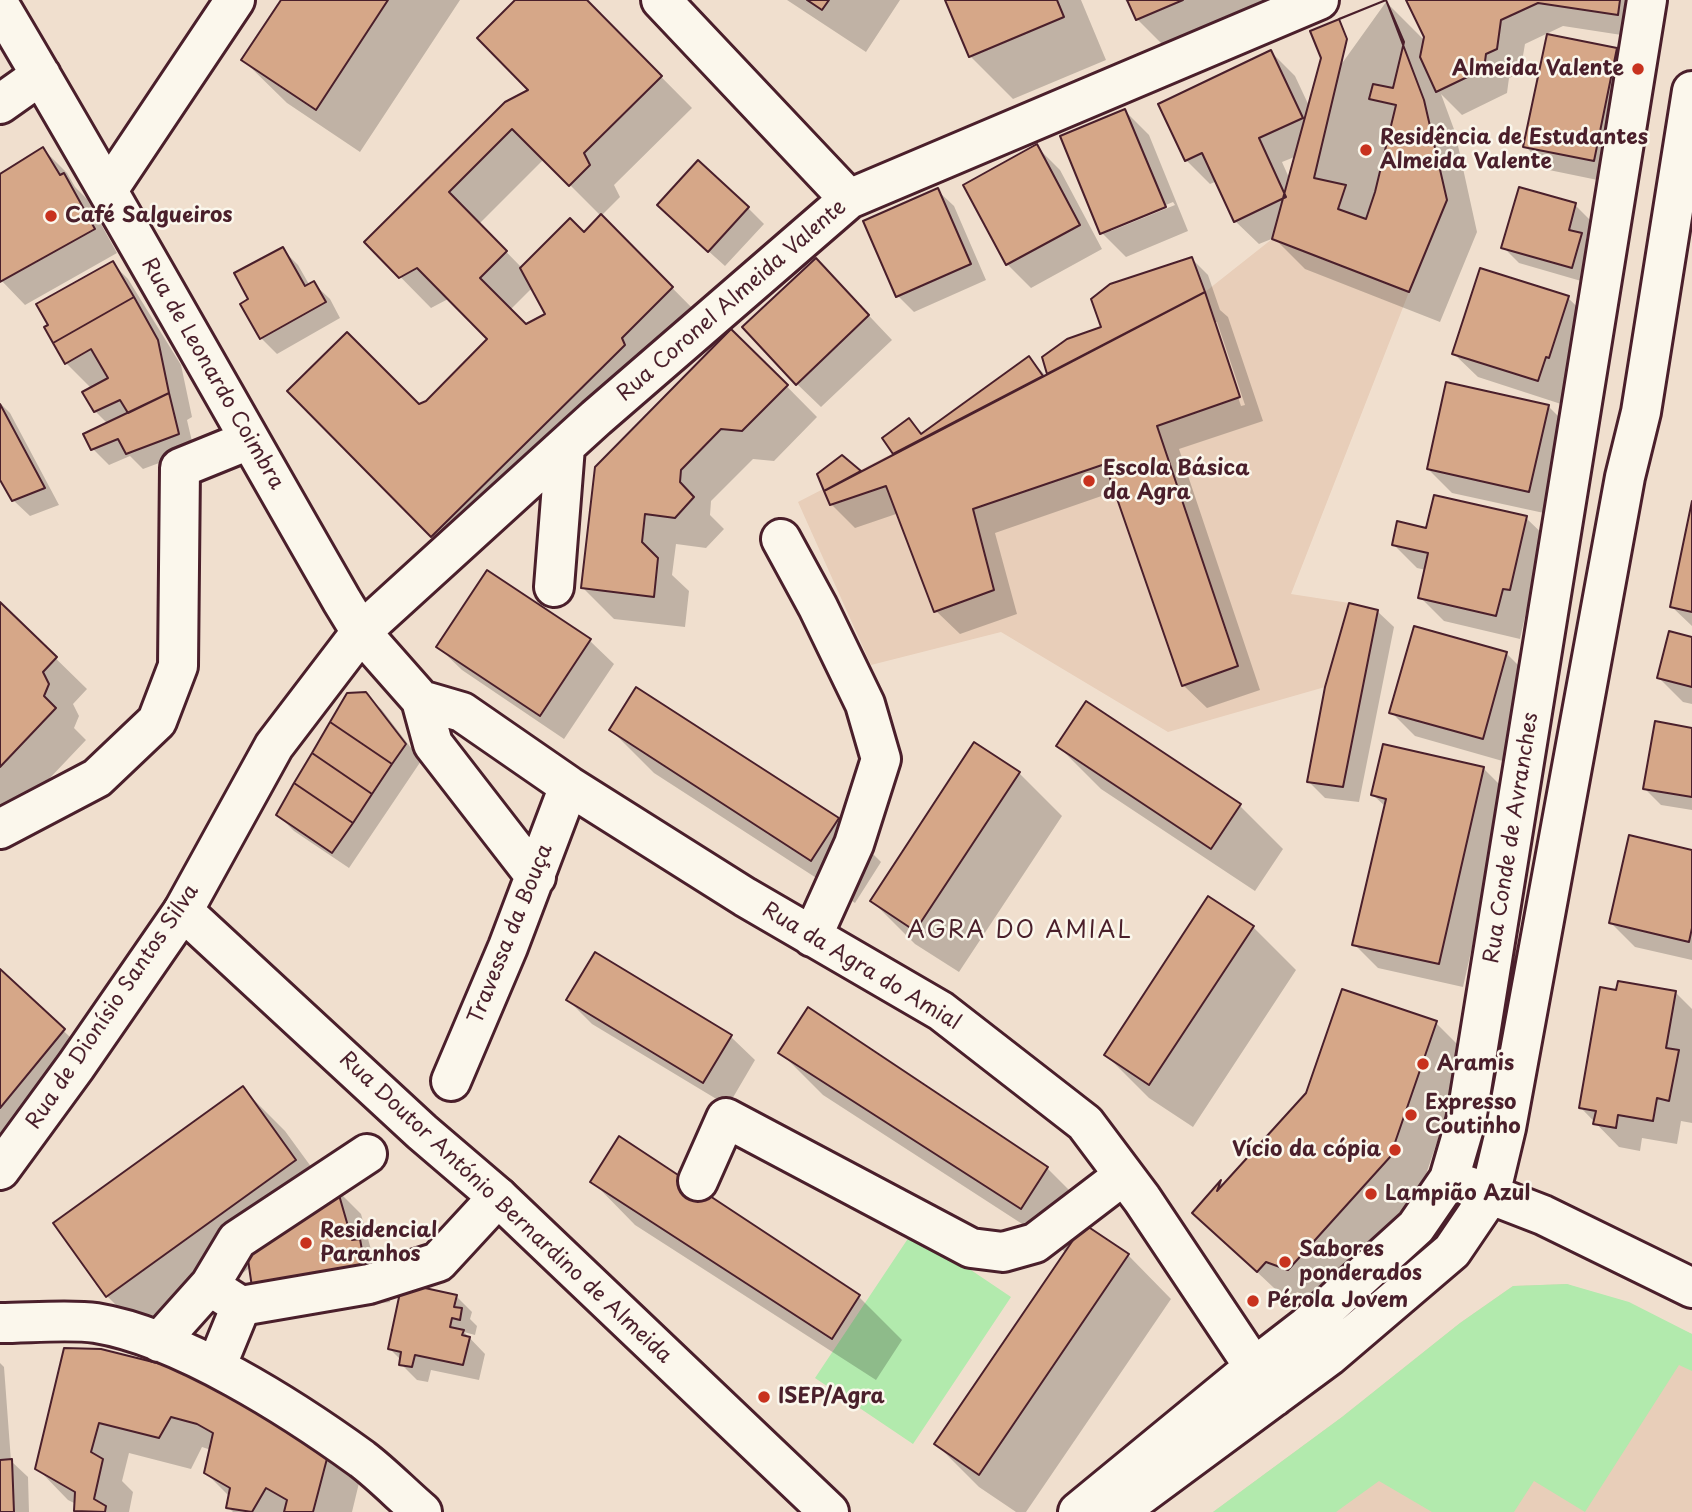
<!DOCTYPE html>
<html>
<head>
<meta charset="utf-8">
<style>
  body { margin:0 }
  canvas { display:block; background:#f0dfce }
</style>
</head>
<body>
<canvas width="1692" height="1512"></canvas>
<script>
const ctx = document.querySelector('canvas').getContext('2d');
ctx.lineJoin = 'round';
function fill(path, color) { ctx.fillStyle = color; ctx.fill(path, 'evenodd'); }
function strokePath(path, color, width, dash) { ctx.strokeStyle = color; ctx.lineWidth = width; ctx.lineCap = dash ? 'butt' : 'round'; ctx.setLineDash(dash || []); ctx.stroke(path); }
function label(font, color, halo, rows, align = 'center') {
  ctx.font = font + ' "Playpen Sans",sans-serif'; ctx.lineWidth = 5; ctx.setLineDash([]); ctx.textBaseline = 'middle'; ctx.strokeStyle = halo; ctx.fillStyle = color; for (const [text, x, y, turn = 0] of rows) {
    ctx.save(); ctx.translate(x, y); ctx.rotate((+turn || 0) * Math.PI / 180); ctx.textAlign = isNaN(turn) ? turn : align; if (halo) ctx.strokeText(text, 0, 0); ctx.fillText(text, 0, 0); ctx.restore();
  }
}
fill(new Path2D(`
  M1272 239 1409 292 1291 594 1349 603 1325 687 1168 732 1001 632 871 665 798 502 1205 292Z
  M1567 1284 1692 1334V1512H1213L1342 1417 1460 1323 1513 1286Z`), '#e8ceb9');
fill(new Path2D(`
  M913 1231 1011 1297 913 1444 815 1378Z
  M1567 1284 1629 1302 1692 1334V1371L1679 1365 1585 1512 1534 1481 1514 1512H1432L1379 1481 1336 1512H1213L1342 1417 1460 1323 1513 1286Z`), '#b2eaad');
fill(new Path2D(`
  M283 0H460L360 152 287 103 243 60Z
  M518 0H585L692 108 614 185 620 197 601 216 544 159 479 224 522 268 584 234 601 216 703 319 655 377 463 567 289 391 419 406 427 402 490 339 450 298 431 308 366 242 531 90ZM533 287 548 314 526 326 510 310Z
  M787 0H900L866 52Z
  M947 0H1081L1106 60 1013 99 970 56Z
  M1125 0H1272L1168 50 1137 19 1132 7Z
  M1408 0H1647L1641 38 1563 26 1525 44 1520 73 1509 78 1507 93 1462 115 1441 94 1455 132 1477 232 1440 322 1305 269 1274 238 1259 244 1235 221 1217 181 1210 184 1186 160 1271 52 1295 76 1310 108 1386 2 1425 41 1426 37ZM1297 156 1290 180 1282 162Z
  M1616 49 1640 73 1617 184 1549 170 1525 146Z
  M1125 111 1149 135 1188 231 1126 257 1102 233ZM1173 202 1175 205 1111 231V228Z
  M1036 146 1060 170 1102 249 1031 288 1007 264Z
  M43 149 67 173 75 187 87 199 117 253 25 305 0 279V176Z
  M938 191 954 206 986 280 914 312 898 296Z
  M1575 205 1591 221 1586 239 1597 251 1588 283 1519 263 1503 247Z
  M748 208 764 224 725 266 675 221Z
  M282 249 298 265 310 286 314 284 330 299 340 318 277 354 261 338 251 299Z
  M1192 259 1208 275 1220 310 1228 317 1263 421 1179 449 1260 690 1207 708 1183 685 1116 491 995 533 1017 614 960 634 936 611 899 513 855 528 831 504 819 474 842 457 861 473 896 455 884 439 909 420 924 435 1029 358 1046 376 1050 374 1049 373 1103 328ZM1213 322H1217L1245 405 1241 406Z
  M112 263 128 279 181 365 192 417 187 420 194 450 143 469 130 456 109 465 93 449 108 424 95 411 85 393 92 389 66 363Z
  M839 284 892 340 821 407 797 384Z
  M1568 298 1592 321 1561 404 1478 377 1454 354Z
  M732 331 817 417 774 461 753 459 711 501 710 515 724 529 706 548 676 544 672 575 689 591 685 627 614 619 583 588Z
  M0 403 10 413 59 505 30 516 13 500 0 477Z
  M1548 406 1572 430 1553 515 1452 493 1428 469Z
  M1692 511V626L1672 607Z
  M1526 518 1550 541 1533 613 1526 612 1520 639 1444 621 1420 597 1426 570 1417 568 1393 544 1428 530Z
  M0 604 87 689 73 704 79 716 74 728 86 740 10 820H0Z
  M1377 611 1394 627 1359 802 1325 798 1309 782Z
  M1692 639V704L1683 702 1659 678Z
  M590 641 614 664 564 739 462 670 438 647Z
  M1506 653 1530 677 1506 762 1415 736 1391 712Z
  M366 694 382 710 421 761 349 868 294 831 278 815Z
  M1086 703 1240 806 1283 849 1255 891 1101 789 1058 746Z
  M1692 729V810L1661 805 1645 789Z
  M611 730 838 819 881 862 855 903 654 773Z
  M1483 768 1507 792 1463 987 1378 968 1354 944 1386 807 1373 795Z
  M1019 773 1062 816 959 972 915 944 872 901Z
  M1692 851V960L1635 947 1611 923Z
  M1253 927 1296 970 1193 1127 1149 1098 1106 1055Z
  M0 971 88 1054 0 1160Z
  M1675 992 1692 1009V1123L1681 1121 1677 1144 1642 1138 1640 1151 1619 1147 1581 1108Z
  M568 1000 731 1037 755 1060 728 1106 592 1024Z
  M1436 1023 1467 1054 1421 1189 1320 1300 1297 1292 1289 1302 1194 1213 1221 1183 1224 1186Z
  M780 1052 1047 1168 1090 1211 1071 1241 1128 1255 1171 1299 1026 1512H1016L979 1487 936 1444 1067 1253 823 1095Z
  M242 1088 285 1131 331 1194 337 1190 361 1214 372 1253 383 1264 390 1302 279 1317 251 1267 150 1339 107 1296Z
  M620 1138 859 1297 902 1340 876 1380 635 1225 592 1181Z
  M456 1296 472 1312 470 1319 477 1326 475 1335 464 1332 485 1354 479 1380 431 1370 428 1382 417 1380 401 1364V1360L390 1349Z
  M65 1350 327 1452 359 1483 352 1512H233L228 1507 230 1497 206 1473 211 1450 202 1447 191 1469 129 1453 122 1481 133 1492 129 1512H77L76 1504 68 1500 37 1468Z
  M0 1363 4 1367 11 1461 28 1477 29 1512H0Z`), '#0003');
const building = new Path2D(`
  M281 0H388L316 110 241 60Z
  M515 0H587L662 76 584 153 590 165 569 186 512 129 449 192 507 251 480 278 526 324 545 314 520 268 570 218 584 232 601 214 673 287 622 338 625 345 431 537 287 391 347 332 419 404 426 401 487 339 417 268 399 278 364 242 505 102 528 90 477 38Z
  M807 0H829L822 10Z
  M945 0H1057L1064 17 969 57Z
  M1127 0H1183L1136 20Z
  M1386 0 1424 100 1447 200 1409 292 1272 239 1321 58 1310 31Z
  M1386 0 1404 42 1393 88 1373 84 1369 99 1396 105 1375 192 1366 219 1338 209 1346 185 1314 178 1347 39 1339 19Z
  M1406 0H1620L1618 15 1538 3 1501 20 1497 49 1486 54 1484 69 1436 92 1420 57 1424 37Z
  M1547 34 1617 48 1594 161 1523 147Z
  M1271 50 1303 118 1259 138 1286 197 1234 222 1202 153 1185 161 1158 104Z
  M1125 109 1166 207 1100 234 1060 136Z
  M1037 144 1080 225 1006 265 963 185Z
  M43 147 60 175 64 173 95 229 0 282V174Z
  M698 160 749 207 708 252 657 205Z
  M1519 187 1576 203 1569 230 1582 233 1572 268 1501 248Z
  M938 188 971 264 896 297 863 221Z
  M283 247 305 286 314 281 326 302 260 339 240 304 248 299 234 273Z
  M1192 257 1205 292 1047 374 1042 357 1067 339 1101 327 1091 299 1110 284Z
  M816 258 869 315 796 385 742 327Z
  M113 261 134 297 53 343 44 327 48 325 36 304Z
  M1480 268 1569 296 1549 358 1546 357 1538 381 1452 354Z
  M1205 292 1240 397 1157 426 1238 666 1182 686 1105 464 973 509 994 590 934 612 886 486 830 505 824 491Z
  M134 297 158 340 169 393 128 413 120 400 94 412 82 392 108 378 91 349 65 364 53 343Z
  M731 329 788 385 742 431 721 429 681 470 680 482 694 497 675 518 645 514 642 542 658 558 654 597 581 588 595 467Z
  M1029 356 1043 376 893 454 882 438 909 418 921 434Z
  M1446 382 1549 405 1529 492 1427 469Z
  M169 393 179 434 126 454 118 439 91 450 83 434Z
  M0 404 45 488 12 501 0 480Z
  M842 455 861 471 824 491 817 474Z
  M1434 495 1527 516 1510 590 1503 589 1496 616 1418 598 1428 553 1392 545 1397 521 1426 528Z
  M1692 501V612L1670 607Z
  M487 570 591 639 540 716 436 647Z
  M0 602 57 657 43 672 49 684 44 696 56 708 0 767Z
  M1349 603 1378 610 1343 787 1307 782 1325 687Z
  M1414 626 1507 652 1483 739 1389 713Z
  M1669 631 1692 637V687L1657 678Z
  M636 687 839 818 811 861 609 730Z
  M366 692 406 744 392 764 330 722 347 693Z
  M1086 701 1241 804 1211 849 1056 746Z
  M1655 721 1692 728V797L1643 789Z
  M330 722 392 764 372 794 312 753Z
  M974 742 1020 772 915 931 870 901Z
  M1383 744 1484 767 1439 964 1352 945 1386 799 1371 795Z
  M312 753 372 794 353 823 294 783Z
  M294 783 353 823 332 853 276 815Z
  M1629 835 1692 850V928L1689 942 1609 923Z
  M1208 896 1254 926 1149 1085 1104 1055Z
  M595 952 732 1035 703 1083 566 1000Z
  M0 969 65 1029 0 1108Z
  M1618 981 1676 991 1666 1048 1679 1050 1669 1101 1657 1098 1653 1121 1618 1115 1616 1128 1593 1124 1596 1111 1579 1108 1600 987 1616 990Z
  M1342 989 1437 1021 1390 1157 1288 1270 1266 1262 1257 1272 1192 1213 1221 1180 1217 1191 1306 1093Z
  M808 1007 1048 1167 1021 1209 778 1053Z
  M243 1086 296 1160 106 1297 53 1223Z
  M619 1136 860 1295 832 1339 590 1182Z
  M337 1188 352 1240 360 1239 367 1278 253 1294 246 1246Z
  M1084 1224 1129 1254 979 1475 934 1444Z
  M402 1283 457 1295 454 1307 462 1308 460 1320 452 1318 450 1327 464 1330 462 1335 470 1337 463 1365 415 1355 412 1367 399 1365 401 1352 388 1349Z
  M64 1348 101 1349 185 1370 329 1451 313 1512H284L287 1500 266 1488 252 1512 226 1508 230 1488 204 1473 213 1433 197 1424 171 1417 159 1438 99 1423 91 1452 103 1459 94 1499 106 1506 105 1512 74 1511 75 1492 35 1469Z
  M12 1459 14 1512H0V1460Z`);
fill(building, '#d6a788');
strokePath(building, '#4a1f2b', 2);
const minor = new Path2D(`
  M661 0 849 199
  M0 6C117 203 228 403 342 601L361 632 421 700 462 712 569 786 745 897 941 1011 1085 1123 1142 1199 1274 1397
  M0 104 41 75
  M108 190 235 0
  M781 539 818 607 865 704 881 759 854 844 812 937
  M554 587 565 447
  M421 700 433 744 536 877
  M0 829 97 778 157 721 178 666 180 468 249 440
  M183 911 274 746 361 632 596 418 849 199 1319 0
  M451 1081 508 947 569 786
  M698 1181 726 1118 971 1248 1003 1252 1035 1243 1124 1175
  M1468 1186 1543 1215 1692 1288
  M241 1306 369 1284 438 1262 498 1197
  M0 1323C28 1323 70 1319 96 1323 181 1337 293 1409 362 1459 383 1475 402 1495 422 1512
  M159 1342 210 1285 237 1240 367 1154
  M216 1367 241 1306 219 1292
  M1078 1512 1253 1368 1306 1327 1416 1227 1449 1179 1466 1121 1647 0
  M1118 1512 1329 1356 1452 1251 1490 1195 1506 1128 1625 477 1641 412 1692 91`);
const major = new Path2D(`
  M0 1170 76 1066 183 911 422 1132 498 1197 829 1512`);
strokePath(minor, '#4a1f2b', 44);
strokePath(major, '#4a1f2b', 44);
strokePath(minor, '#fbf7ec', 38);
strokePath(major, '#fbf7ec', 38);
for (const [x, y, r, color] of [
  [1638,69,7,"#c8321e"],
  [1366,150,7,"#c8321e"],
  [51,216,7,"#c8321e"],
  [1089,481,7,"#c8321e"],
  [1423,1064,7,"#c8321e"],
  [1411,1115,7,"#c8321e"],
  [1395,1150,7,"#c8321e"],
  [1371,1194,7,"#c8321e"],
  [306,1243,7,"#c8321e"],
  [1285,1262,7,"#c8321e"],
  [1253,1301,7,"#c8321e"],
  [764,1397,7,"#c8321e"]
]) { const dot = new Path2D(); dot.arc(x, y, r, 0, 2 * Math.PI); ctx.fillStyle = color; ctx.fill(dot); strokePath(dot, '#fbf7ec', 2.5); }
label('bold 21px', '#4a1f2b', '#fbf7ec', [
  ["Almeida Valente",1624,69,"right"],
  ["Residência de Estudantes",1380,138],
  ["Almeida Valente",1380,162],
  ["Café Salgueiros",65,216],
  ["Escola Básica",1103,469],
  ["da Agra",1103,493],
  ["Aramis",1437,1064],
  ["Expresso",1425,1103],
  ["Coutinho",1425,1127],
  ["Vício da cópia",1381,1150,"right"],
  ["Lampião Azul",1385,1194],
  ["Residencial",320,1231],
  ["Paranhos",320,1255],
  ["Sabores",1299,1250],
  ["ponderados",1299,1274],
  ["Pérola Jovem",1267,1301],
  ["ISEP/Agra",778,1397]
], 'left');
label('21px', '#4a1f2b', '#fbf7ec', [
  ["Rua Coronel Almeida Valente",732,301,-41],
  ["Rua de Leonardo Coimbra",212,374,60],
  ["Rua Conde de Avranches",1512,838,-81],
  ["Travessa da Bouça",511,934,-68],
  ["Rua da Agra do Amial",861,967,31],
  ["Rua de Dionísio Santos Silva",113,1007,-56],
  ["Rua Doutor António Bernardino de Almeida",505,1208,43]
]);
ctx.letterSpacing = '2px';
label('23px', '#4a1f2b', '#fbf7ec', [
  ["AGRA DO AMIAL",1020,932]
]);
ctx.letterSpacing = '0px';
</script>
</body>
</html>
